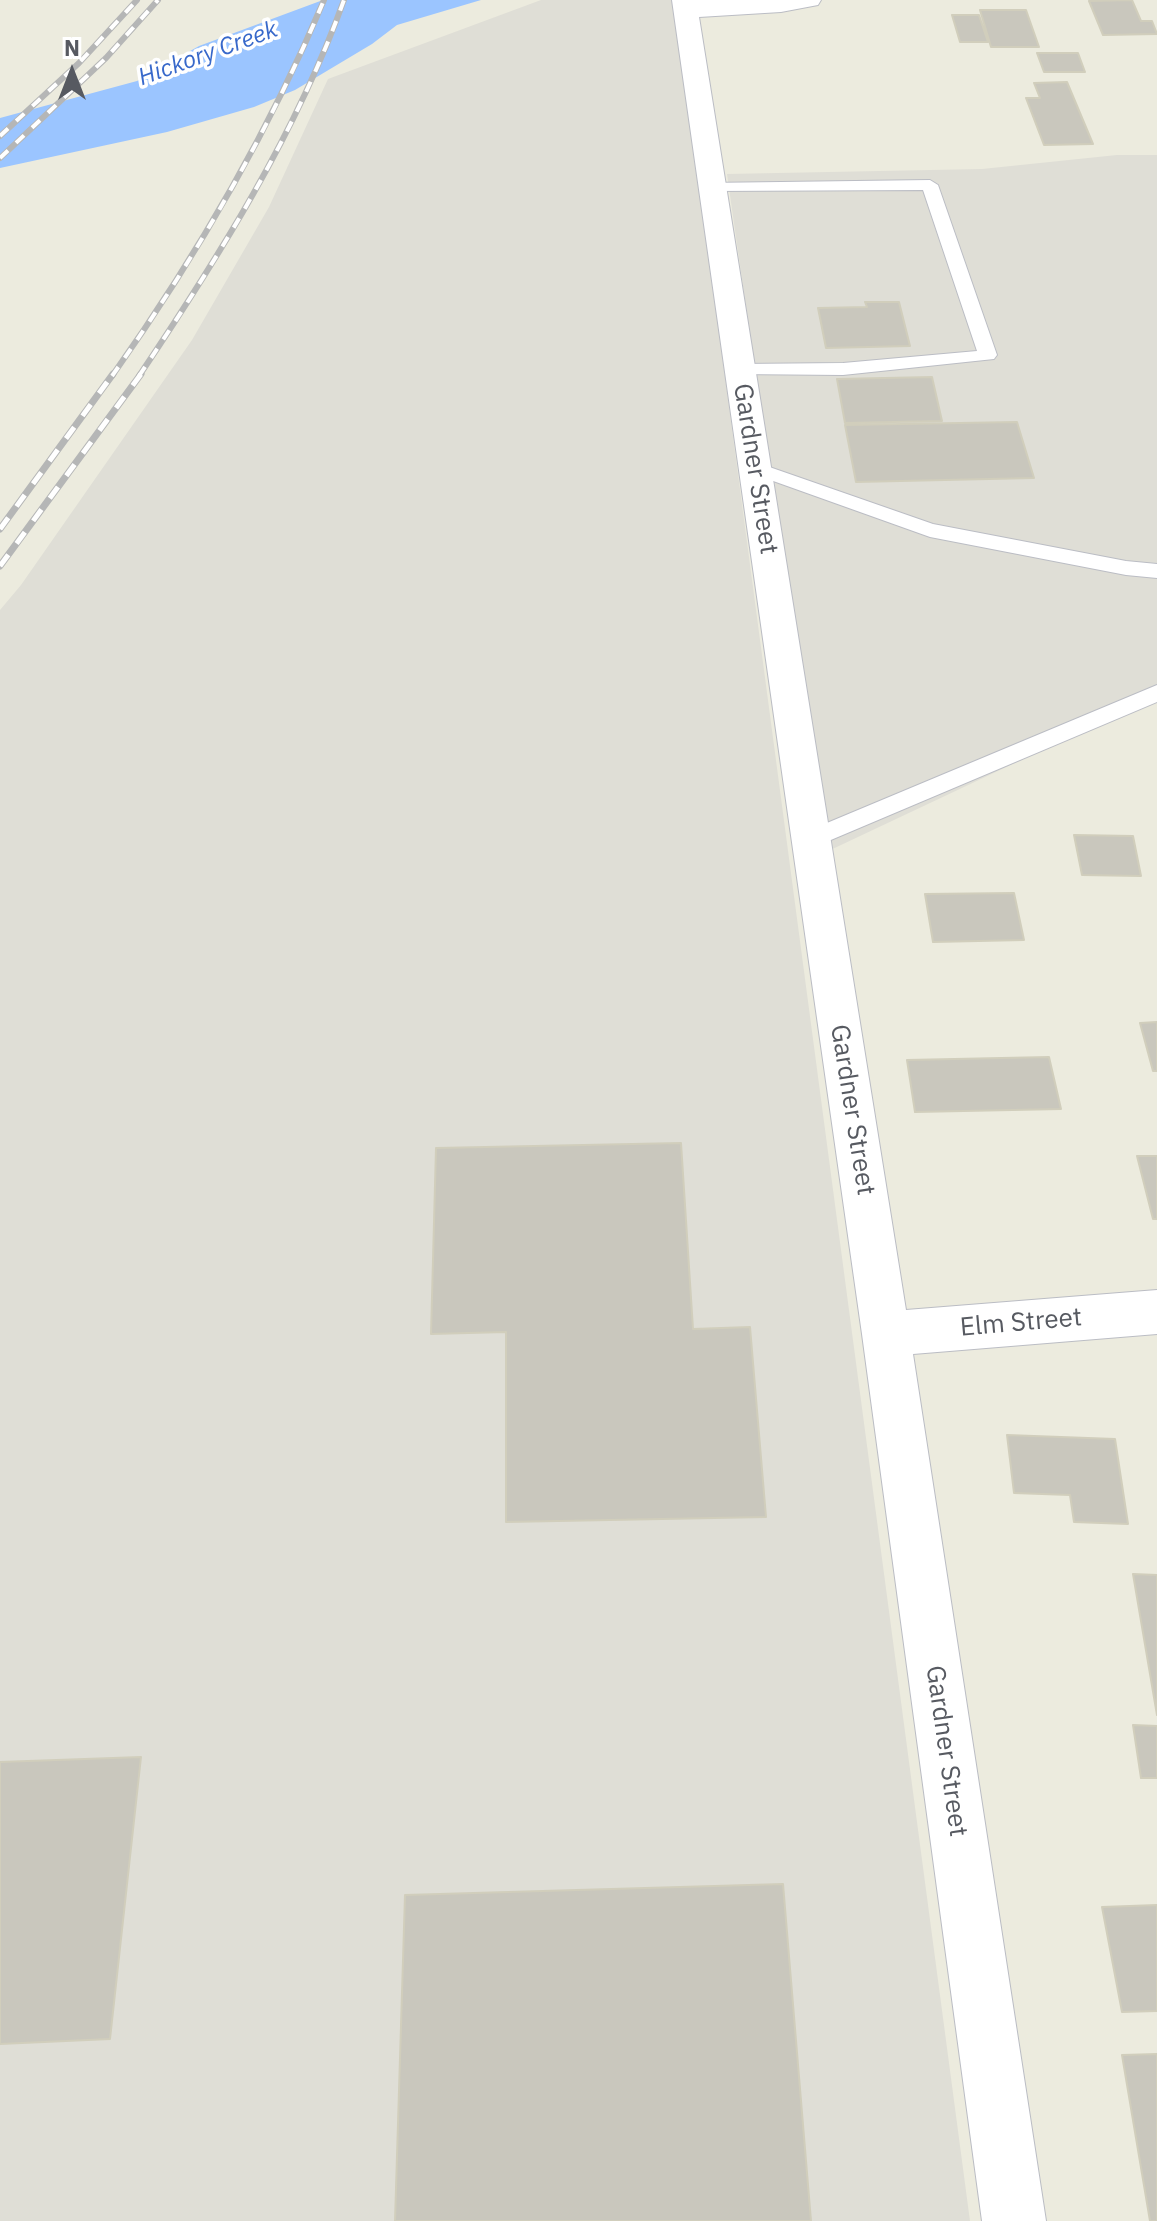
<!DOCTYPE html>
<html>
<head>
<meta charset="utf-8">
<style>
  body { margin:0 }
  #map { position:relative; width:1157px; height:2221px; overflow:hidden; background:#ecebde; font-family:"IBM Plex Sans",sans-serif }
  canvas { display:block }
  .north { position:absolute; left:32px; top:32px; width:80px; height:80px; -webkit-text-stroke:6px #fff; paint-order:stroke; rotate:0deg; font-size:22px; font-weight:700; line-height:32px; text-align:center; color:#575a61 }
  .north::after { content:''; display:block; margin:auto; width:28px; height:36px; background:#575a61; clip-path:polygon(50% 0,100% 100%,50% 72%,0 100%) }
</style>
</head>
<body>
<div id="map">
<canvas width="1157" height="2221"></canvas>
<div class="north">N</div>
</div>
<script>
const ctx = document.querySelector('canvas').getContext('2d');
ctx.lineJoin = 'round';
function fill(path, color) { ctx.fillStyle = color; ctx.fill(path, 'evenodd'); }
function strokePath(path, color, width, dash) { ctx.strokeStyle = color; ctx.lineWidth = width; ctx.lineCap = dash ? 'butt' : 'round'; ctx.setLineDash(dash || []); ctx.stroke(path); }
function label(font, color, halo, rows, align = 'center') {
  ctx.font = font + ' "IBM Plex Sans",sans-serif'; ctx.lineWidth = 7; ctx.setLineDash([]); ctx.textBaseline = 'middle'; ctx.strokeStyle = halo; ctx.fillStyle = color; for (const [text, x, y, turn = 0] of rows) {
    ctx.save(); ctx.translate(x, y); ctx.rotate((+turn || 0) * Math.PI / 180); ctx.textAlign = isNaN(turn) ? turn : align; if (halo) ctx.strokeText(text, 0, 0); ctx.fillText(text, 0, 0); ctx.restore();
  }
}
fill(new Path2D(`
  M541 0H675L970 2221H0V610L21 585 192 340 269 207 328 79Z
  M1117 155H1157V696L824 853 727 174 982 169Z`), '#dfded6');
fill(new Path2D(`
  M323 0H481L397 25 372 44 295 90 254 107 167 132 0 168V118L137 81 199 46Z`), '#9bc5ff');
const building = new Path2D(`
  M1132 0 1141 21H1152L1157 34 1103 35 1089 1Z
  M980 10H1026L1039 47H991Z
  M952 15H979L988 42H960Z
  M1037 53H1078L1085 72H1044Z
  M1067 82 1093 144 1044 145 1026 98H1040L1034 83Z
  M865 302H899L910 346 826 348 818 308 867 307Z
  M932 377 942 421 845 423 837 379Z
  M1017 422 1034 478 856 482 845 425Z
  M1074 835 1133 836 1141 876 1082 875Z
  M1014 893 1024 940 933 942 925 894Z
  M1157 1022V1071H1153L1140 1023Z
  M1049 1057 1061 1109 915 1112 907 1060Z
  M681 1143 693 1329 750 1327 766 1517 506 1522V1332L431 1334 436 1148Z
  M1137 1156H1157V1219H1153Z
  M1007 1435 1115 1439 1128 1524 1074 1522 1070 1495 1014 1493Z
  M1133 1574 1157 1575V1715Z
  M1133 1725 1157 1726V1778H1141Z
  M141 1757 110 2039 0 2044V1762Z
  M783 1884 811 2221H395L405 1895Z
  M1157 1905V2011L1122 2012 1102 1907Z
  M1157 2054V2221H1150L1122 2055Z`);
fill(building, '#c9c7bd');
strokePath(building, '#d1cebc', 2);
const service = new Path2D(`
  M930 180 938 185 997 355 994 359 843 375 734 374 731 370 740 364 843 363 977 351 923 190 712 191 706 189 704 186 706 183Z
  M755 462 933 524 1126 561 1157 564V578L1126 575 930 537 748 472 745 468Z
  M1157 685V702L819 845 811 848 803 845 799 839 803 833Z`);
const minor = new Path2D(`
  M672 0H821L818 5 781 12 699 17 906 1310 1157 1290V1334L913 1354 1046 2221H982L862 1334Z`);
strokePath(service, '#bbbdc4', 2);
strokePath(minor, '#bbbdc4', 2);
fill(service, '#fff');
fill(minor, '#fff');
const railFar1 = new Path2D(`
  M0 136 79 63 137 0
  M0 158 106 58 158 0
  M112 376C196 257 268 134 324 0
  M139 376C218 258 296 134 344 0`);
const rail = new Path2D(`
  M0 529 113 374
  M0 566 141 374`);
strokePath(railFar1, '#b5b6b6', 6);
strokePath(rail, '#b5b6b6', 7);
strokePath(railFar1, '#fff', 4, [11]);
strokePath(rail, '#fff', 5, [14]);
label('italic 24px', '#3768ca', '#fff', [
  ["Hickory Creek",208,54,-20]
]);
label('26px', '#575a61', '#fff', [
  ["Gardner Street",755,469,81],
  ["Gardner Street",852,1110,81],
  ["Elm Street",1021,1323,-5],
  ["Gardner Street",946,1751,82]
]);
</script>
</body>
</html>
